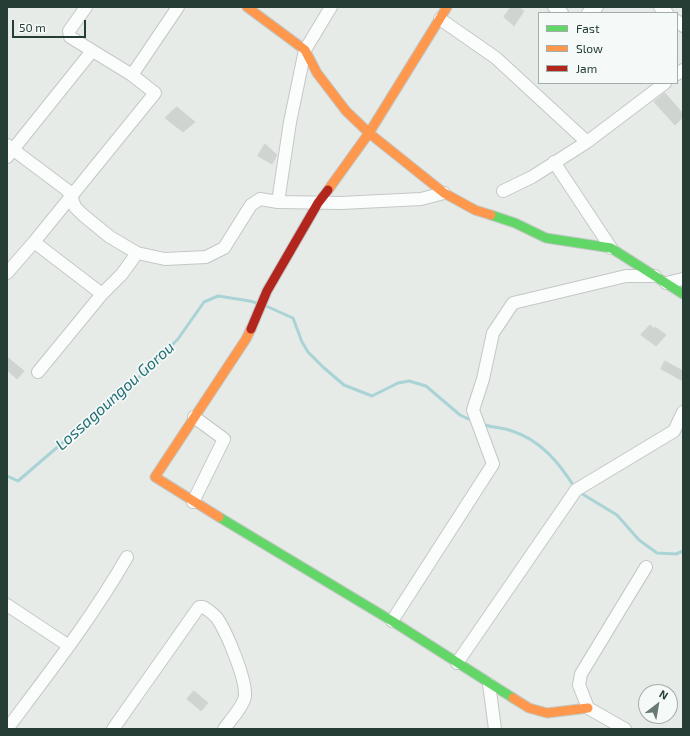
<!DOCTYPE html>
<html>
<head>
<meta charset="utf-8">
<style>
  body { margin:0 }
  #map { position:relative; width:690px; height:736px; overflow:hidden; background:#e6ebe8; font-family:"Exo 2",sans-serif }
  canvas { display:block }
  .frame { position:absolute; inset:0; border:8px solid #253d35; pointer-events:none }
  .legend { position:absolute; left:538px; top:12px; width:140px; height:72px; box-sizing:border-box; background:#f5f9f7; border:1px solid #a2aea9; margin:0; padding:5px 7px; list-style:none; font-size:12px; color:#253d35 }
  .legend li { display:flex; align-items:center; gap:8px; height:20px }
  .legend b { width:20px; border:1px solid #a2aea9 }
  .north { position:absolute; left:638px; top:684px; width:40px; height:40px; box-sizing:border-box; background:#f5f9f7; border:1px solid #a2aea9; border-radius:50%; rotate:31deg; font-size:11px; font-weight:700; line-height:16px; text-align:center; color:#253d35 }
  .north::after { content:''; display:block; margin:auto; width:14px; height:18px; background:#697a74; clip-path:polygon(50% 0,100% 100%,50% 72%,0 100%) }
  .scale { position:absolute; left:12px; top:20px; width:74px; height:18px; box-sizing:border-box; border:2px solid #253d35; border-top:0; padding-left:5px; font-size:12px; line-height:14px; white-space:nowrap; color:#253d35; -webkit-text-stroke:3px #f5f9f7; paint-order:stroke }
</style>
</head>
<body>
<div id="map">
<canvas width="690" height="736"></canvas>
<div class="frame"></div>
<ul class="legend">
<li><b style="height:5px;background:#63d668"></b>Fast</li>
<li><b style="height:5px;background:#ff974d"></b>Slow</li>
<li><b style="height:5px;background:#b3261e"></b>Jam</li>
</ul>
<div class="north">N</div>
<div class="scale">50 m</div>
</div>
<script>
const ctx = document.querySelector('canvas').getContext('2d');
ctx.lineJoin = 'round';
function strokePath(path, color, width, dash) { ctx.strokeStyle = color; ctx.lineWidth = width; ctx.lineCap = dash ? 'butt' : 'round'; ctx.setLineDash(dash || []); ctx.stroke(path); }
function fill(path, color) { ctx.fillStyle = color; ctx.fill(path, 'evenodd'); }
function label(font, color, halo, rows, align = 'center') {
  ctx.font = font + ' "Exo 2",sans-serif'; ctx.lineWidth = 3.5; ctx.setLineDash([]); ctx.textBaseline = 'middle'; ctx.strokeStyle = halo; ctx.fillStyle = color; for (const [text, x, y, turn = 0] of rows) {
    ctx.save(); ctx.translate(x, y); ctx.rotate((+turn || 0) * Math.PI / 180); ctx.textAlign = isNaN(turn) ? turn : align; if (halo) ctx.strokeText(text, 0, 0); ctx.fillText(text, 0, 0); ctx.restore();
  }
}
strokePath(new Path2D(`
  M266 306 293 318 302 342 308 352 323 367 344 385 372 396 398 383 409 381 426 386 460 415 473 421
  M482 424C492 428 502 427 512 431 541 440 560 464 575 488
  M7 476 18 481 146 371 178 339 204 302 218 296 250 301 257 303
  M579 492 617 515 639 540 657 553 676 554 683 551`), '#aad3d6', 3);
const building = new Path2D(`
  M511 7H518L524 11 514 26 504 17Z
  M665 93 683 114V117L675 125 654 102Z
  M177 107 195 122 183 132 165 118Z
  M265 144 277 155 272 164 258 156Z
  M650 325 654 329 655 327 666 335 656 346 641 335Z
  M7 357 24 371 17 379 7 370Z
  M665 361 683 371V381L661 369Z
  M194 691 208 703 201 711 187 699Z`);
fill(building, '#cfd4d1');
strokePath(building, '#cfd4d1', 1);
const street = new Path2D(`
  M554 7 562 13
  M660 7 667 13
  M588 13 597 7
  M440 19 496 58 587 142
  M677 21 683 26
  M677 74 683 70
  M132 75 178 7
  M7 145 67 190 71 196 75 207 83 215 110 237 137 253 165 259 206 257 224 248 251 205 260 199 278 202 341 203 421 199 444 193
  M7 157 92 51
  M554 162 611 248
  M503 191 532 177 587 142 665 83
  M278 202 290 122 305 50 331 7
  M34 242 102 294
  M7 273 34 242 155 93 132 75 70 37 69 31 86 7
  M666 283 683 279
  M38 372 102 294 122 274 137 253
  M193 502 224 439 194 417
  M7 605 69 646
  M392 621 493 464 473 410 483 379 493 333 513 303 626 276H655
  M457 663 576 490 674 431 683 412
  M489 684 495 729
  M7 729C49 673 92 618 127 557
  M113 729 199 607H203C208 609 213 614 217 618 227 633 246 678 245 696 244 705 230 721 224 729
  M625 729 588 708 579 685 581 674 646 567`);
const fast = new Path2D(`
  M491 215 515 223 546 238 611 248 683 294
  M219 517 392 621 513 698`);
const slow = new Path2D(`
  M247 7 305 50 317 73 346 111 369 133 444 193 475 210 491 215
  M328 190 369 133 447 7
  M219 517 155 477 246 339 251 329
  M513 698 529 708 547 713 588 708`);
const jam = new Path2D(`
  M251 329 267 291 318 203 328 190`);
strokePath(street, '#c3c8c5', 14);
strokePath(fast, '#c2c8c5', 11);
strokePath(slow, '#c2c8c5', 11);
strokePath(jam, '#c2c8c5', 11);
strokePath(street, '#fbfcfc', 12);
strokePath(fast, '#63d668', 9);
strokePath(slow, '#ff974d', 9);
strokePath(jam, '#b3261e', 9);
label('italic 16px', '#226e76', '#f5f9f7', [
  ["Lossagoungou Gorou",115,396,-42]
]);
</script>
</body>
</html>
